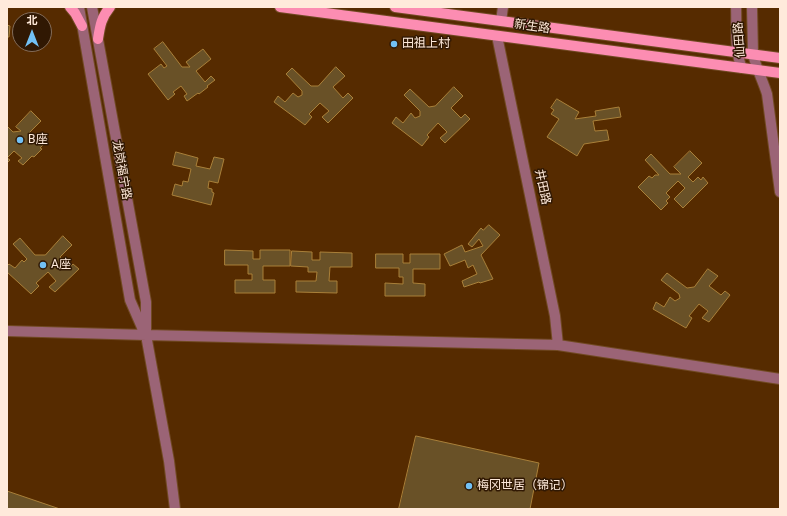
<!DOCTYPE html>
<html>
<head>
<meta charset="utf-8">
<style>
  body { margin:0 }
  #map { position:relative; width:787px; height:516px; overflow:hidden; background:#562b00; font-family:Roboto,"Noto Sans SC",sans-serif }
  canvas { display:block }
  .frame { position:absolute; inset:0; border:8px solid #ffeadb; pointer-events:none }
  .north { position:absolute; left:12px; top:12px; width:40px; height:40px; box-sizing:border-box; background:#301803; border:1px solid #836c59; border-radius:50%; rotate:0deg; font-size:11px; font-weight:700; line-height:16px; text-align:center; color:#ffeadb }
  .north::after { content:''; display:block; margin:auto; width:14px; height:18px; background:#72c1f5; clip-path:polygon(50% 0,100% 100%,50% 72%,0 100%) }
</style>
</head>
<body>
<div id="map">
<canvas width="787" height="516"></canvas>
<div class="frame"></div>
<div class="north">北</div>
</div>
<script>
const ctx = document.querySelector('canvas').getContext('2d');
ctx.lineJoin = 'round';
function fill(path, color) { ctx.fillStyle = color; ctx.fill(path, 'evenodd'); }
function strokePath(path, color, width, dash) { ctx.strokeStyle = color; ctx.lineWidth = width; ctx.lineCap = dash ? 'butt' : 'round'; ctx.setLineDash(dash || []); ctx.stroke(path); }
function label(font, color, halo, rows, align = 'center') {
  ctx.font = font + ' Roboto,"Noto Sans SC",sans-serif'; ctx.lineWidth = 3; ctx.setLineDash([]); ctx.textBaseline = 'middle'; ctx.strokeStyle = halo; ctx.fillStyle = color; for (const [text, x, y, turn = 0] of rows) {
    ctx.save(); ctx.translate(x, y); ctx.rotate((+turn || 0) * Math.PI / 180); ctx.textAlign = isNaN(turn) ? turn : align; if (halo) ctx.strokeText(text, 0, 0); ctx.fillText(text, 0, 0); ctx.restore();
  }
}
const building = new Path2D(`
  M7 25 10 26 9 37H7Z
  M163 42 182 67H190L186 62 203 49 211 59 196 71 205 82 211 76 215 80 207 86 208 87 199 94 198 93 187 101 184 96 187 94 181 86 173 92 175 94 168 100 148 74 161 64 164 68 167 66 154 49Z
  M336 67 345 76 333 87 343 98 348 93 353 98 328 123 322 117 329 111 320 103 309 114 312 117 305 125 274 102 278 96 285 102 293 93 298 97 302 95V91L286 74 292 68 311 86H318Z
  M454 87 463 96 451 108 461 118 465 114 470 119 445 143 440 138 447 132 438 123 427 135 429 137 422 146 392 123 396 117 403 123 411 113 415 118 420 116V111L404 95 410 89 429 107 435 106Z
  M557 99 579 112 575 119 596 116 595 111 619 107 621 117 593 121 595 131 607 130 609 140 584 144 577 156 547 137 559 119 551 114 554 110 551 108Z
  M31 111 41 121 28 134 37 144 44 138 47 141 40 148 42 149 34 157 32 156 23 165 18 161 22 158 14 151 7 158 10 160 7 163V126L13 132 21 131 16 127Z
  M690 151 702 163 688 177 693 182 698 177 701 180 703 177 708 183 683 208 674 199 685 188 678 181 666 193 670 197 666 201 668 203 661 210 638 187 649 176 652 178 655 175H659L645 160 651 154 670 174H681L674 167Z
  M176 152 198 158 196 166 210 169 214 157 224 159 218 183 209 181 208 188 212 189V192L214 193 211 205 172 195 175 184 182 186 183 181 188 182 191 169 173 165Z
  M489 225 500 235 481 255 493 279 480 283 479 282 464 287 462 281 477 274 473 265 468 268 465 260 450 266 444 254 462 245 465 252 483 246 479 239 472 247 468 244 481 228 483 230Z
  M63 236 72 245 60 257 70 267 73 264 79 269 55 292 49 287 56 281 48 272 36 283 39 286 31 294 7 272V266L9 264 15 268 22 260 24 262 27 259 13 244 20 238 35 255H45Z
  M225 250 253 251V259H260V250H290V266H263V280H275V293H235V280H252V274H248V265H225Z
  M292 251 312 252V260H320V252L352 253V267H330L329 281H337V293L296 292V281H316L317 272H308V267L291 266Z
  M376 254H403V263H410V254H440V269H413V283L425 284V296H385V283L403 284V277H399V268H376Z
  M708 269 718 276 709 286 721 295 725 291 730 295 709 322 702 318 708 311 699 304 689 316 692 318 686 328 653 309 656 302 664 307 670 297 675 301 680 298 679 294 661 280 667 273 687 288 694 287Z
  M416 436 539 463 530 509H399Z
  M7 491 60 509H7Z`);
fill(building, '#695127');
strokePath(building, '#a98039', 1);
const minor = new Path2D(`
  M79 7 130 300 144 332
  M92 7 146 302V335L169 461 175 509
  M736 7C737 26 734 51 742 68
  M752 7 753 54C756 68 763 81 767 94L780 192
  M501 21 503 7
  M497 36 555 316 558 345
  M7 331 146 335 558 345 780 379`);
const major = new Path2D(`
  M70 7 75 13 82 26
  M280 7 780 73
  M395 7 780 58
  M98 39C100 26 101 18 110 7`);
strokePath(minor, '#714a23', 12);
strokePath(major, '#714a23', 12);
strokePath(minor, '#9b6476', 10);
strokePath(major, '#fc8db2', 10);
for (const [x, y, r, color] of [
  [394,44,4,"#72c1f5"],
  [20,140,4,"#72c1f5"],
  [43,265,4,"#72c1f5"],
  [469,486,4,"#72c1f5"]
]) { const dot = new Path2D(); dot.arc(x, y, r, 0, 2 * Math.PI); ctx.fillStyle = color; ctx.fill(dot); strokePath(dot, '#301803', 1.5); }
label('12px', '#ffeadb', '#301803', [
  ["新生路",532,27,8],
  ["仙田路",740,40,-94],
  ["龙岗福宁路",121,170,80],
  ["井田路",542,187,78]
]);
label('12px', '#ffeadb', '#301803', [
  ["田祖上村",402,44],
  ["B座",28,140],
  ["A座",51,265],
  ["梅冈世居（锦记）",477,486]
], 'left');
</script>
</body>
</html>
